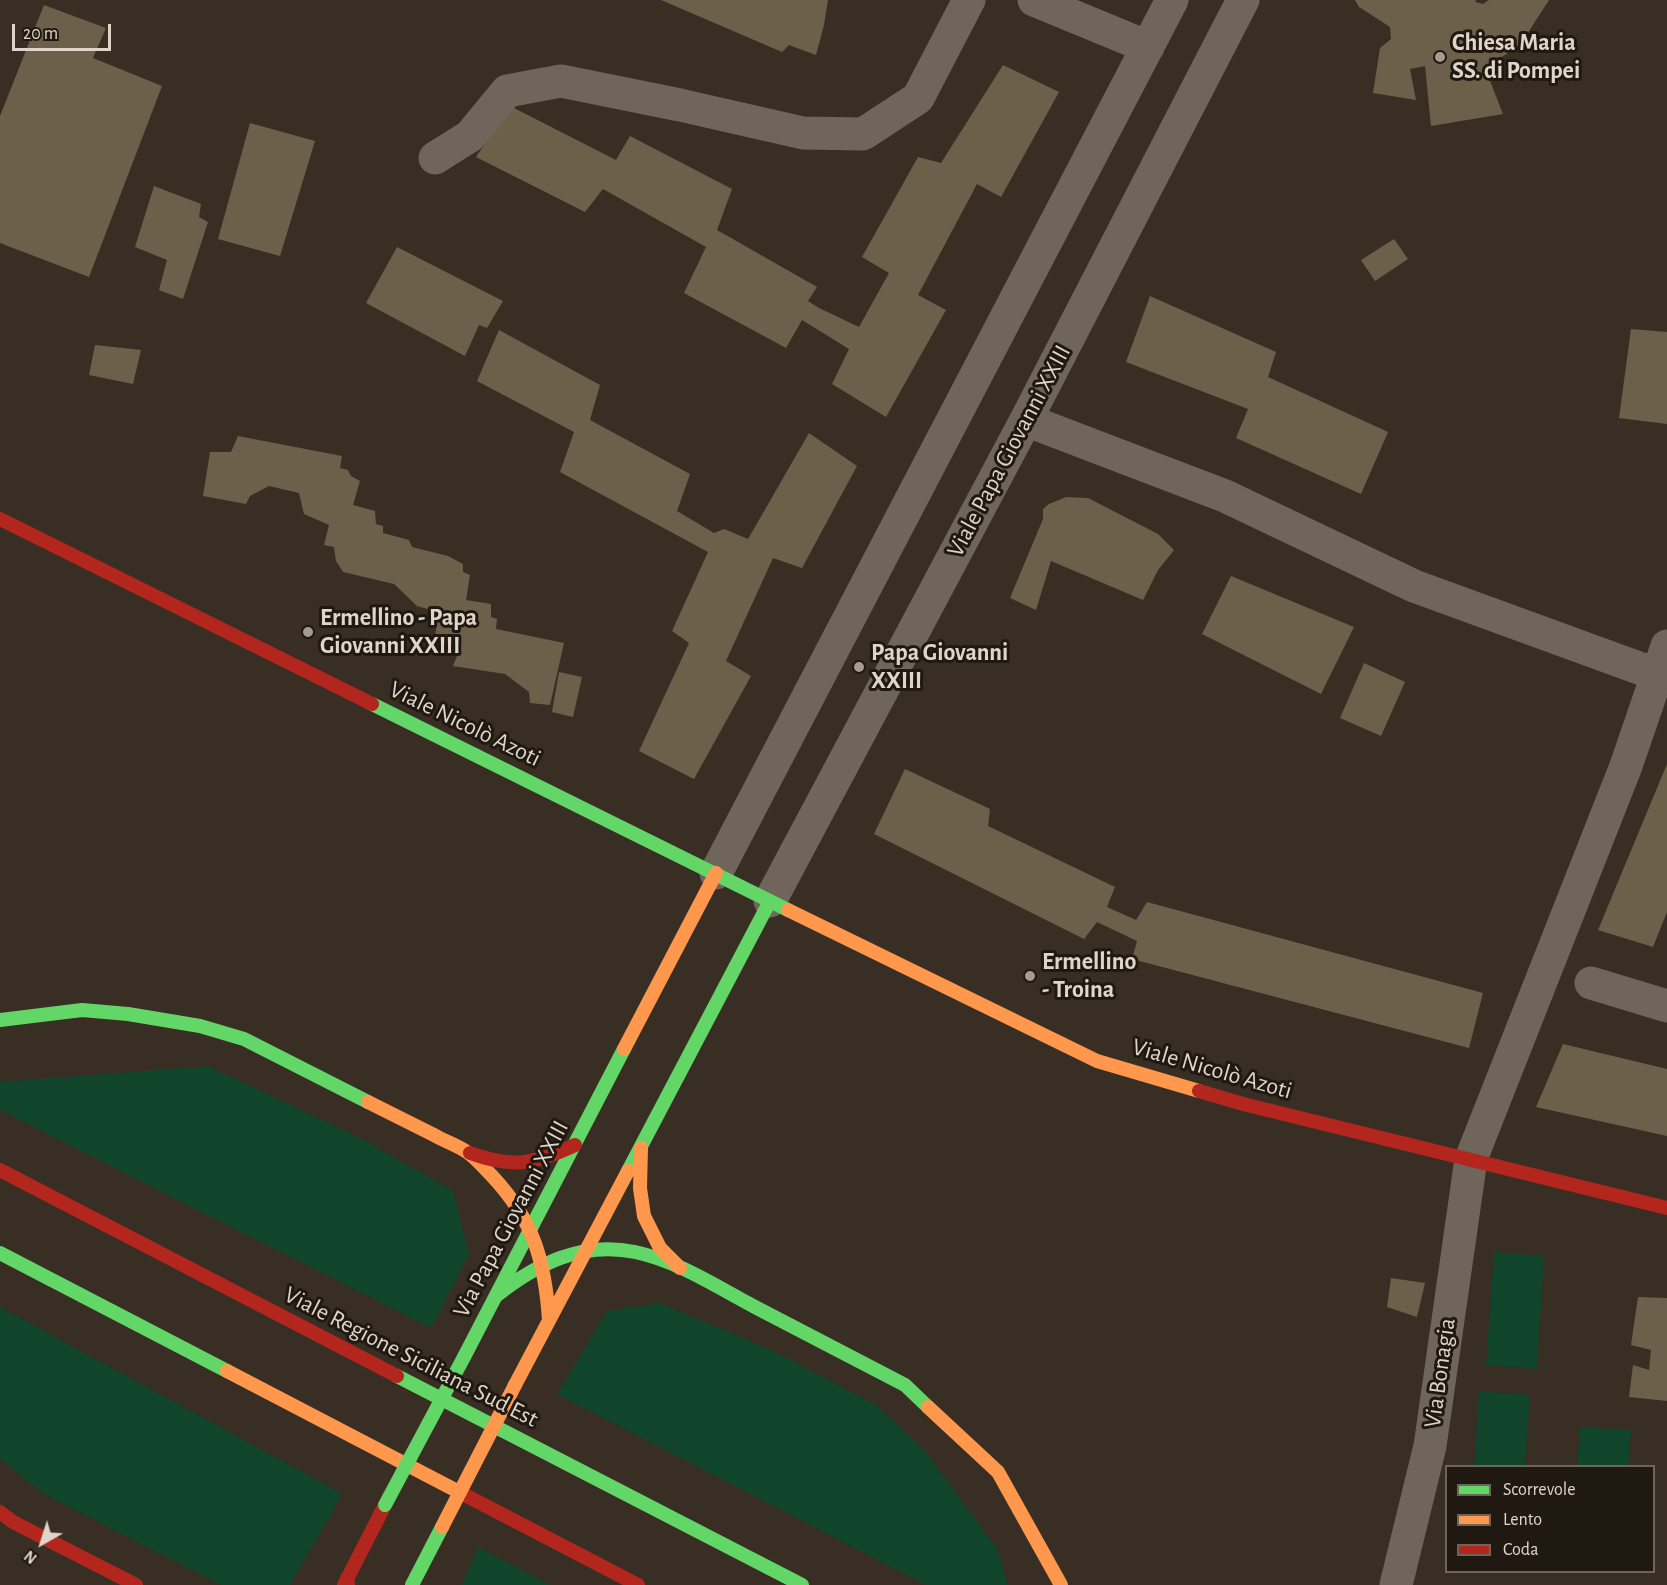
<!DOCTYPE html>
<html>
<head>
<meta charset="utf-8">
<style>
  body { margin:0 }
  #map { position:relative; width:1667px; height:1585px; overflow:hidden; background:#382e24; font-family:"Alegreya Sans",sans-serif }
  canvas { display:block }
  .legend { position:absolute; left:1445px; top:1465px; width:210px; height:108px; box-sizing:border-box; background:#201911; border:2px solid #6d645b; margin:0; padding:8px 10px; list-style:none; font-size:18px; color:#e0d5ca }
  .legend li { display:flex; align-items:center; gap:12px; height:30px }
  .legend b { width:30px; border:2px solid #6d645b }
  .north { position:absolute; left:12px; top:1513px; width:60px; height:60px; -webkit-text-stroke:4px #201911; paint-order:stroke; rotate:219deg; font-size:16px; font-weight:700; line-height:24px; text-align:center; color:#e0d5ca }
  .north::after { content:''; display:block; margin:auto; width:21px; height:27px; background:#e0d5ca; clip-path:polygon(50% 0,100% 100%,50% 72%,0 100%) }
  .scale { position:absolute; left:12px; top:24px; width:99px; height:27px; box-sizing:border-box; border:3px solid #e0d5ca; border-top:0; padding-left:8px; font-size:18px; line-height:21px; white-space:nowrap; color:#e0d5ca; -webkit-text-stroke:4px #201911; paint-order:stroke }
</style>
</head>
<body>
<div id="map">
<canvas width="1667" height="1585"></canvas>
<ul class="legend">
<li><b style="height:8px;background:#63d668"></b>Scorrevole</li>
<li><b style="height:8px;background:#ff974d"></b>Lento</li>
<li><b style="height:8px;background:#b3261e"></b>Coda</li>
</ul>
<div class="north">N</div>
<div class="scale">20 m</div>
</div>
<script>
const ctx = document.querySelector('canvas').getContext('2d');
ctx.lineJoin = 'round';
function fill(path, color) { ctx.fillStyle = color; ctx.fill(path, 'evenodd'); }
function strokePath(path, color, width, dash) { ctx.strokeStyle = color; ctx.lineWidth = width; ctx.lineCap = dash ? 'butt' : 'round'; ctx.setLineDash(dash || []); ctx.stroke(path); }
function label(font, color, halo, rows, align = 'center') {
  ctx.font = font + ' "Alegreya Sans",sans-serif'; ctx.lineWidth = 6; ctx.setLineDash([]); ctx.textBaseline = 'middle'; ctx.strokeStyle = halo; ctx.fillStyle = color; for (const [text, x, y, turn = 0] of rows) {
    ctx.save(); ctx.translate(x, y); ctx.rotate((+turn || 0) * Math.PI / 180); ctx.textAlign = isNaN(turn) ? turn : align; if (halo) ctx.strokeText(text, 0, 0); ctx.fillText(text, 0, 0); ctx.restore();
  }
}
fill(new Path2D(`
  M208 1066 362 1139 453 1191 469 1254 431 1328 0 1110V1082Z
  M1494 1252 1544 1256 1537 1369 1486 1365Z
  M660 1303 773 1351 876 1405 925 1451 997 1549 1008 1585H926L557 1394 607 1311Z
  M0 1307 341 1493 335 1507 290 1585H221L42 1493 0 1459Z
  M1479 1391 1530 1395 1525 1466H1474Z
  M1580 1427 1631 1430 1628 1466H1577Z
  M478 1547 550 1585H462Z`), '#10452b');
fill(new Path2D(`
  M661 0H828L824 25 816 55 789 45 782 52Z
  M1355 0H1476L1475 2 1483 4 1489 0H1549L1520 45 1485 68 1503 114 1431 126 1425 66 1410 69 1416 100 1373 93 1380 48 1391 39 1390 27 1359 7Z
  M44 5 106 28 93 58 162 86 89 277 0 243V116Z
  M1003 65 1059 92 1001 197 977 184 918 295 946 310 886 417 832 384 849 349 802 320 786 348 684 293 706 247 603 189 585 212 476 157 510 106 616 160 630 136 732 189 717 230 817 287 808 301 819 308 859 327 889 273 862 257 918 157 941 163Z
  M250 123 315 141 280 256 218 239Z
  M154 186 201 204 199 217 208 222 183 299 159 290 167 260 135 247Z
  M1394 239 1408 259 1375 281 1361 260Z
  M397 247 503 301 487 328 479 325 465 356 366 303Z
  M1150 296 1276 352 1268 377 1388 432 1361 494 1236 438 1248 409 1126 362Z
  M1631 329 1667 332V424L1619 418Z
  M499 330 600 385 590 420 690 474 677 511 714 533 724 529 748 539 809 433 857 466 802 568 773 558 726 661 751 676 694 779 639 751 689 643 672 631 708 552 560 472 574 432 477 381Z
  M95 345 141 350 133 384 89 375Z
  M238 436 342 456 340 468 348 470 351 476 360 481 353 505 375 511 376 524 383 526V533L409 540 412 547 448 556 463 564V572L470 575 466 600 491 604V617L497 619 496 629 564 643 550 705 530 703 529 692 505 674 453 666 457 656 445 650V642L435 638 438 612 417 606 394 584 343 572 336 561 334 547 324 545 329 525 304 514 299 493 269 486 250 496 246 504 203 496 210 452H231Z
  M1066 497 1088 498 1158 534 1174 550 1158 570 1143 600 1051 561 1036 610 1010 598 1043 519V509L1049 504Z
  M1231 576 1354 627 1321 694 1202 634Z
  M1364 663 1405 682 1381 736 1340 718Z
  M559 672 582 677 573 717 552 712Z
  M1667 764V912L1653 947 1598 930Z
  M905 769 990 809 988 826 1115 887 1107 907 1136 920 1147 902 1483 993 1469 1048 1132 959 1137 941 1097 922 1084 939 874 834Z
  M1563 1044 1667 1069V1136L1536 1107Z
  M1391 1278 1425 1283 1417 1317 1387 1307Z
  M1638 1297 1667 1298V1401L1629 1397 1633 1365 1649 1370 1651 1350 1631 1345Z`), '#6d604b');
strokePath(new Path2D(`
  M1034 0 1148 47
  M435 158 470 136 507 91 561 81 680 105 803 133 863 134 918 98 969 0
  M1026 420 1225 496 1414 586 1658 675
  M716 873 1172 0
  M770 901 1026 420 1243 0
  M1591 983 1667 1006
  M1396 1585 1430 1446 1471 1159 1626 766 1667 646`), '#6f655b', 33);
strokePath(new Path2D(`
  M372 704 788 910
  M0 1020 82 1010 128 1014 200 1026 244 1039 368 1102
  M628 1171 770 901
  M0 1253 227 1371
  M496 1296C536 1264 582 1241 635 1252 678 1261 717 1287 755 1307 805 1333 855 1359 905 1385L928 1407
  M464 1357 624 1049
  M397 1376 802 1585
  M412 1585 442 1527`), '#63d668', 14);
strokePath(new Path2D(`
  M788 910 1097 1061 1199 1091
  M624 1049 716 873
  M368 1102C390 1113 412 1124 434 1135 444 1141 457 1145 467 1152 476 1158 485 1169 493 1177 534 1221 545 1262 549 1320
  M641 1148 640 1188 644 1216 660 1248 680 1268
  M227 1371 461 1493
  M515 1385 628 1171
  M928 1407 998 1472 1061 1585`), '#ff974d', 14);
strokePath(new Path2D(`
  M0 519 372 704
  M1199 1091 1243 1104 1667 1208
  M470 1153C514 1169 533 1164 575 1145
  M0 1170 397 1376
  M461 1493 638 1585
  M0 1512 13 1522 136 1585
  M347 1578 348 1585
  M344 1585 385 1505`), '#b3261e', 14);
strokePath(new Path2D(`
  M385 1505 464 1357`), '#63d668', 14);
strokePath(new Path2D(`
  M442 1527 515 1385`), '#ff974d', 14);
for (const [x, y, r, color] of [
  [1440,57,6,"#a59b90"],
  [308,632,6,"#a59b90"],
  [859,667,6,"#a59b90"],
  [1030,976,6,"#a59b90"]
]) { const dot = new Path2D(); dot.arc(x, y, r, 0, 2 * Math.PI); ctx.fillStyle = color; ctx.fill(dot); strokePath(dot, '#201911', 2); }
label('bold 24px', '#e0d5ca', '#201911', [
  ["Chiesa Maria",1452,43],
  ["SS. di Pompei",1452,71],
  ["Ermellino - Papa",320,618],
  ["Giovanni XXIII",320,646],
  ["Papa Giovanni",871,653],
  ["XXIII",871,681],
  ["Ermellino",1042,962],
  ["- Troina",1042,990]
], 'left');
label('24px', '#e0d5ca', '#201911', [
  ["Viale Papa Giovanni XXIII",1009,451,-62],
  ["Viale Nicolò Azoti",465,724,26],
  ["Viale Nicolò Azoti",1212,1069,16],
  ["Via Papa Giovanni XXIII",511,1219,-62],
  ["Viale Regione Siciliana Sud Est",411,1357,27],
  ["Via Bonagia",1440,1373,-82]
]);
</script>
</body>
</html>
